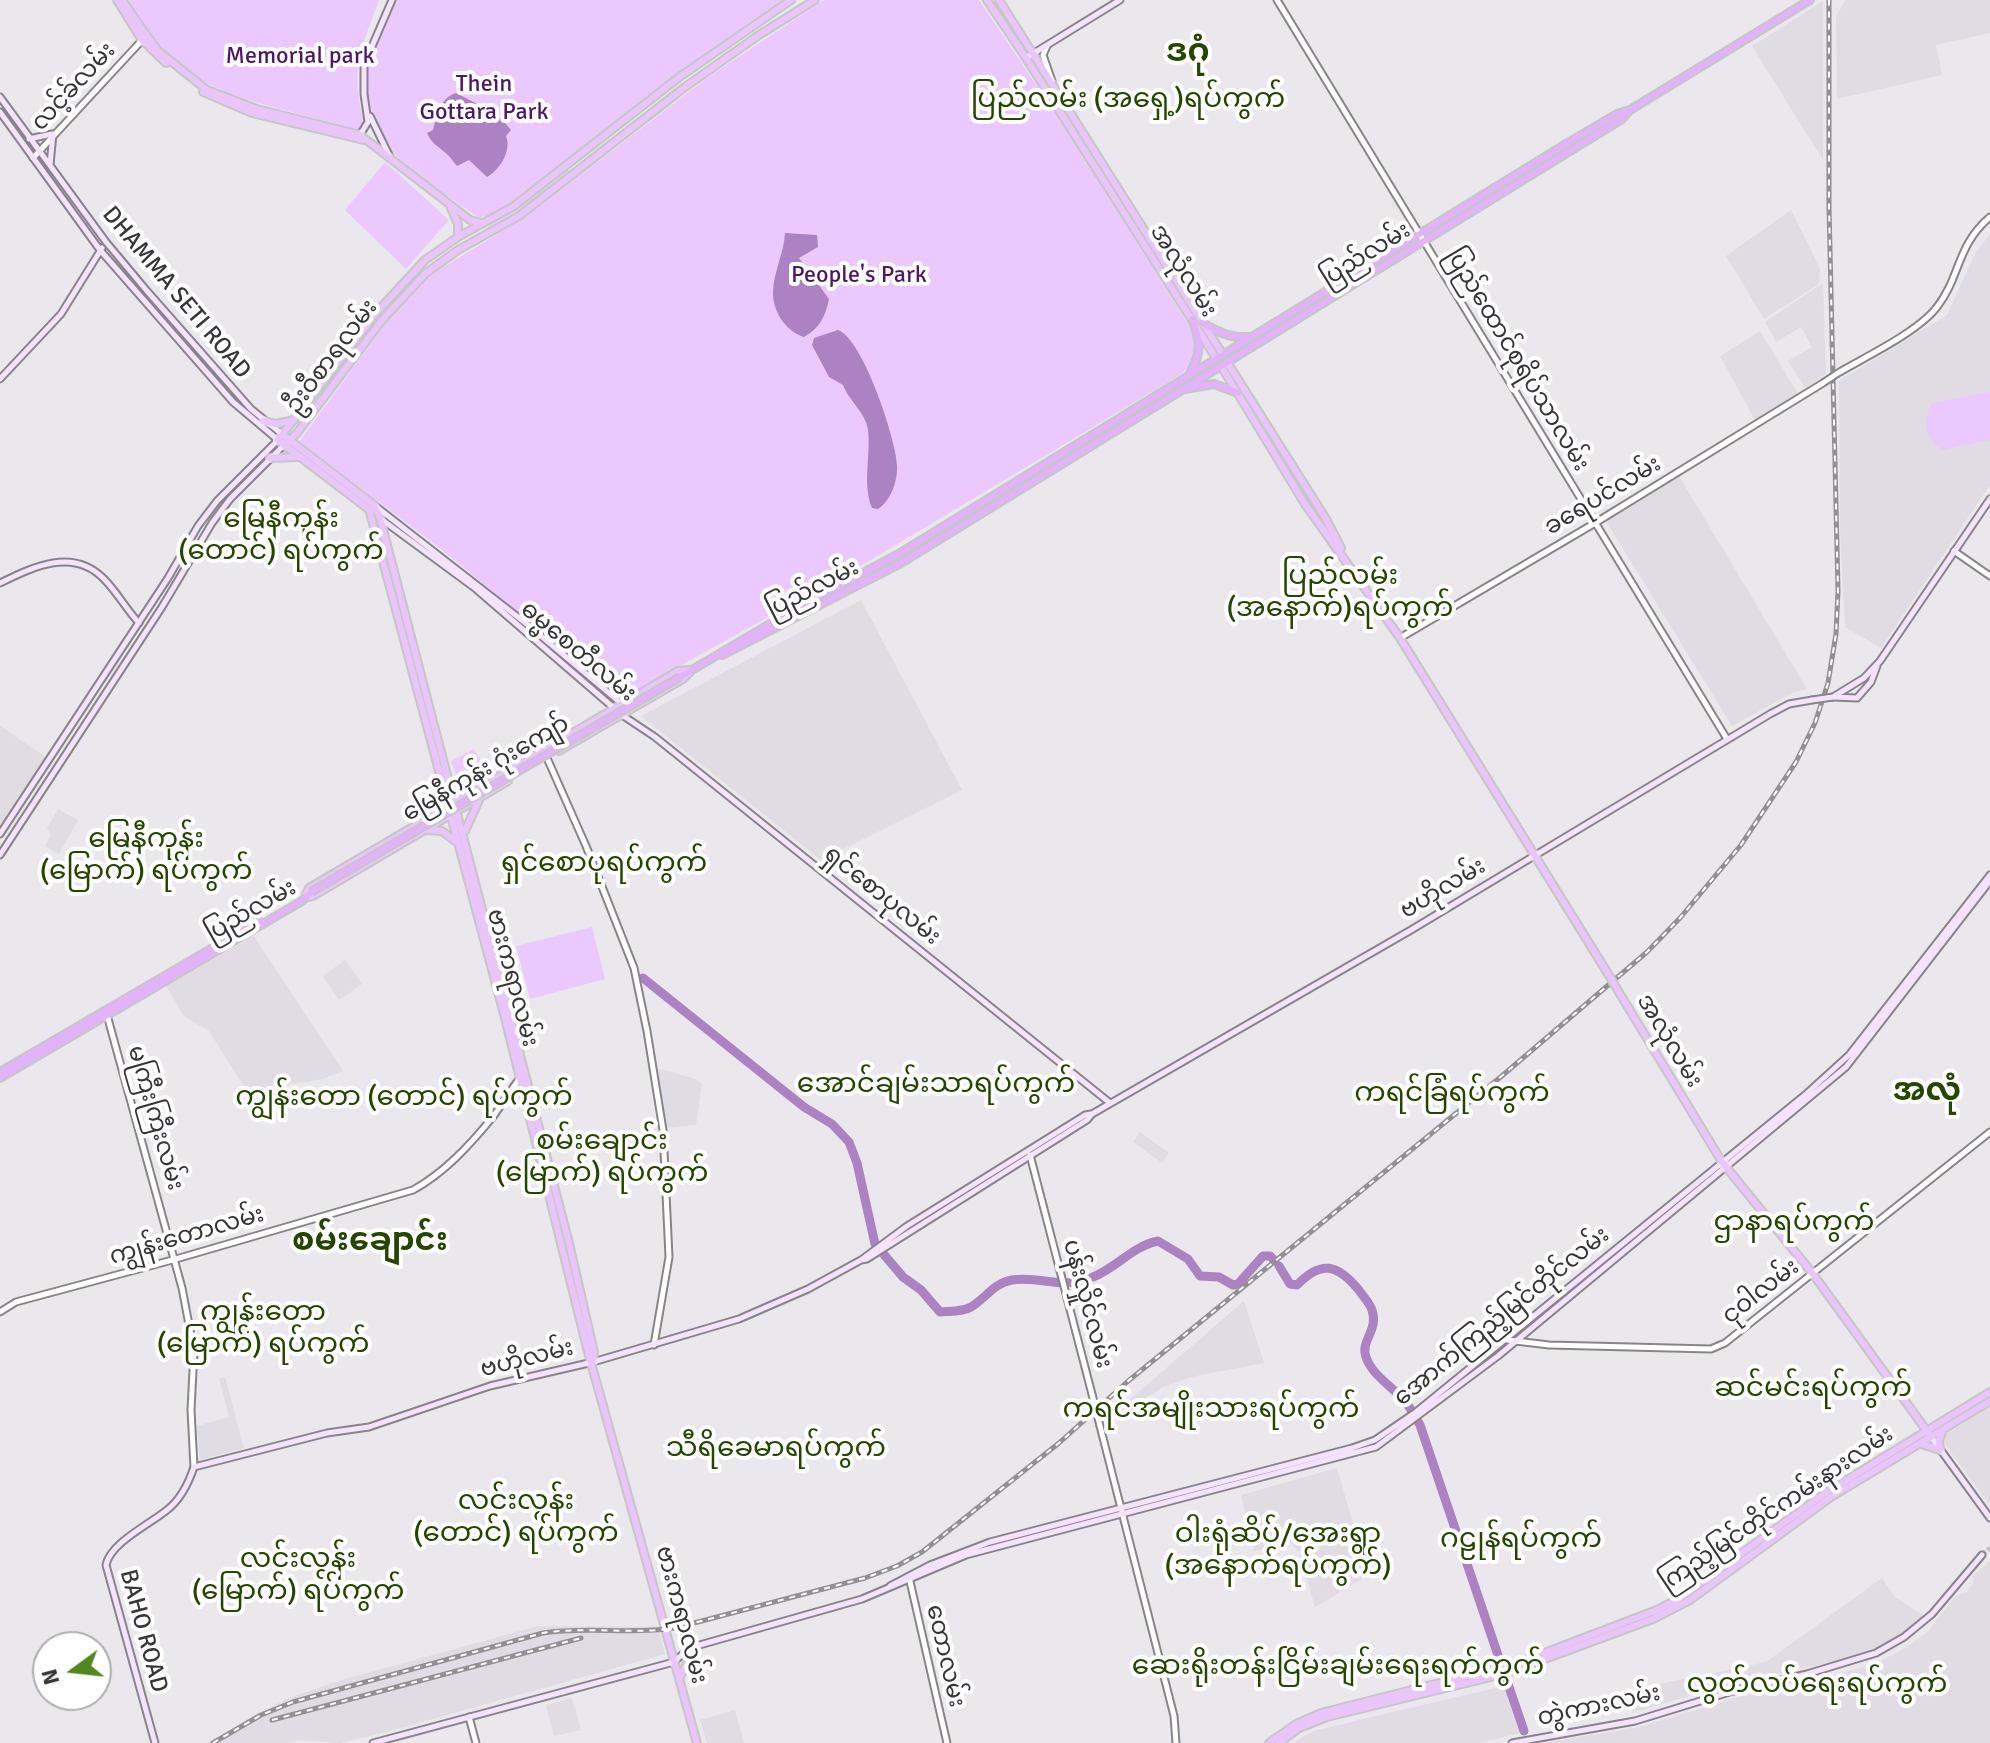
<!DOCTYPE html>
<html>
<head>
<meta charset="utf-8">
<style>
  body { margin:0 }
  #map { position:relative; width:1990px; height:1743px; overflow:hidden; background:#eae8ec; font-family:Signika,sans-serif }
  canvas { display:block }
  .north { position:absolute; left:32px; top:1631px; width:80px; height:80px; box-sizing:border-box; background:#fff; border:2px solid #afaeaf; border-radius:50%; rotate:255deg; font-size:22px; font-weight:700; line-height:32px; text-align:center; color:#363537 }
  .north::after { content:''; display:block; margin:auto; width:28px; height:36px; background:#528720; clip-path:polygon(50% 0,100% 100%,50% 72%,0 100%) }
</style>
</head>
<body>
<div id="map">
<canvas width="1990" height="1743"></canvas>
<div class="north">N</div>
</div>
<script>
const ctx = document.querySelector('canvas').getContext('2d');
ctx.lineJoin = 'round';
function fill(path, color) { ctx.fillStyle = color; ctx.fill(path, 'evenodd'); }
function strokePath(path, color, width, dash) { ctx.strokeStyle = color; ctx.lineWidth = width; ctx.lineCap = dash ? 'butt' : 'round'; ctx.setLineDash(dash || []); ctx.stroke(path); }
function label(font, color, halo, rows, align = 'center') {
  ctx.font = font + ' Signika,"Noto Sans Myanmar",sans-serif'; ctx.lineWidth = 8; ctx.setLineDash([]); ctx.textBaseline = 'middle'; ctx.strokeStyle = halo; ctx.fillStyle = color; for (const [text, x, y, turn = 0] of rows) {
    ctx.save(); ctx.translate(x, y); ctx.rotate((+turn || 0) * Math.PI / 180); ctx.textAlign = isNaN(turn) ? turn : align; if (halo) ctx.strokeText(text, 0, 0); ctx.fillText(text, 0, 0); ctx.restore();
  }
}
fill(new Path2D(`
  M1846 0H1990V33L1936 45 1942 75 1837 99 1836 16Z
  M1823 1V160L1752 46Z
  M1791 210 1820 269 1819 284 1764 319 1726 256Z
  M1990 234V485L1881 648 1845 627 1840 529 1839 381 1947 315 1975 254Z
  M1823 283 1826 374 1805 388 1788 361 1812 347 1801 327 1776 342 1765 322Z
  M1760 331 1798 394 1755 420 1720 356Z
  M1679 476 1807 689 1794 692 1732 726 1606 521Z
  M861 600 962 790 821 860 641 716Z
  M0 726 47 758 5 823 0 822Z
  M58 809 78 820 59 854 45 846 51 835 47 828Z
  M254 936 343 1071 323 1079 247 1091 209 1031 184 1016 166 986Z
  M345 960 362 984 339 1000 323 976Z
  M654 1067 695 1079 702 1084 696 1125 664 1128Z
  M1140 1132 1169 1153 1162 1163 1133 1142Z
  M1244 1301 1264 1363 1191 1377 1164 1387 1105 1421Z
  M225 1377 244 1448 200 1460 197 1426 229 1417 219 1378Z
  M1990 1407V1505L1940 1438Z
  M1337 1468 1368 1575 1315 1607 1299 1552 1291 1542 1254 1551 1241 1495Z
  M1990 1561V1743H1542L1635 1728 1739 1697 1861 1668 1879 1662 1910 1645 1928 1631 1956 1595 1965 1593 1973 1584V1576Z
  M1882 1578 1895 1597 1924 1616 1901 1635 1875 1649 1854 1657 1720 1687 1632 1713 1630 1696 1663 1683 1766 1662Z
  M538 1626 658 1627 665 1654 379 1734 340 1743 299 1740 288 1743H207L260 1712 292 1697 338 1681Z
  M1503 1683 1519 1733 1480 1743H1294L1313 1731 1499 1687Z
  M572 1698 581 1730 554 1736 546 1705Z
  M735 1710 744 1743H707L700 1720Z`), '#e1dbe4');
fill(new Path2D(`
  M129 0H379C360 53 350 67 364 124L358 131C267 100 176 102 129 0Z
  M396 0H789C723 42 661 87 599 134 561 163 526 203 480 218 454 201 382 153 372 125 366 110 364 84 366 69 371 45 385 22 396 0Z
  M824 0H979L1066 129 1196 337 1194 358 1182 374 869 561 622 698 436 545 299 442 393 313 427 277 527 216 707 78Z
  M385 162 449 220 406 269 345 210Z
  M565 169H569V173L524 209 483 234 488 226Z
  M1990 392V440L1942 450C1925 437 1922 421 1932 403Z
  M474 749 489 775 470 787 459 782 451 761Z
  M592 927 605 979 530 999 516 946Z`), '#ebc9ff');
fill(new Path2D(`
  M456 93 491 111 493 117 501 118 511 130 506 136C512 150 500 170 487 177L469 160 457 166C454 163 452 159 449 156 441 148 432 145 427 133L433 130C437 115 440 98 456 93Z
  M785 233 817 235 818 247 799 258 829 299C825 317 820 328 804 337 785 331 772 310 773 291 774 271 784 253 785 233Z
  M838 330C863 339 896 439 897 465 898 480 891 501 878 509L872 508C862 484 871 456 868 430 866 413 849 401 843 385L829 377 812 345 814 338Z`), '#ac82c3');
strokePath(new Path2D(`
  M643 978 804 1107 832 1124 849 1142 857 1163 875 1244 903 1277 921 1290 940 1312C950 1311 962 1312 971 1307 986 1298 994 1283 1012 1280 1040 1275 1062 1291 1093 1277 1116 1268 1133 1246 1158 1241L1188 1259 1200 1276 1219 1277 1233 1285 1238 1284 1263 1256H1270L1275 1261
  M1279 1266 1290 1284 1297 1285C1321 1260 1337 1264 1358 1289 1363 1296 1369 1302 1372 1310 1379 1330 1360 1341 1366 1357 1372 1376 1395 1388 1407 1404 1412 1410 1416 1418 1420 1425L1502 1667
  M1507 1681 1524 1731`), '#ac82c3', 9);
strokePath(new Path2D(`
  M1982 1555 1990 1548`), '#c6c4c8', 5, [5, 2.5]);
const tertiary = new Path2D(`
  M1277 0 1727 739
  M1047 46 1043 55 1052 81
  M33 158 145 37
  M1838 373C1865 357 1918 332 1937 307 1961 276 1956 246 1990 217
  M1954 551 1990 576
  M1400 638 1595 523 1823 383
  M547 758 586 846 634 968 647 1031 663 1130 669 1257 654 1345
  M107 1015 182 1288 194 1351 191 1410 194 1467
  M1030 1155 1094 1402
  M0 1312 16 1302 176 1259 413 1190C444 1173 469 1146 492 1118 502 1105 510 1090 521 1077
  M1507 1340 1549 1345 1711 1349 1725 1343 1990 1132
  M1100 1426 1174 1716 1176 1743
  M909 1577 947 1743
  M469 1717 476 1743`);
const secondary = new Path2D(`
  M1026 58 1120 0
  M0 97 106 242 147 291 251 409 283 435
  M0 112 100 250 233 402 278 440 217 501 198 526 168 578 0 834
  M370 116 390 157
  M358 138 368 122 364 94V65L392 0
  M29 139 52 134
  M50 165 53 134
  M0 379 61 314 102 248
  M374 505 528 625 622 704
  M381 519 476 589 622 715 655 737 1110 1103
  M0 583C33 567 73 547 104 579 117 592 126 609 139 623
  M1833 697 1864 678 1880 661 1990 499
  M1834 697 1857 698 1871 682 1877 666
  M0 855 162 607 212 523 230 499 284 445
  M861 1260 907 1226 1085 1115 1091 1114
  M1932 1438 1990 1518
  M890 1586 930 1565 990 1542 1352 1448 1375 1440 1416 1412 1805 1095 1849 1055 1990 875
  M155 1743 106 1565C110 1543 150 1524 167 1510 180 1500 189 1482 194 1467L327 1433 369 1427 490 1386 593 1362 739 1319 808 1289 861 1260 867 1259 1087 1120 1092 1114 1411 930 1770 714 1789 704 1812 700
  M373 1743 674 1662 686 1651 696 1646 862 1599 966 1555 1376 1447 1498 1356 1846 1067 1990 881
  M1512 1743 1635 1721 1733 1691 1807 1674 1876 1653 1904 1637 1932 1614 1982 1555`);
const primary = new Path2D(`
  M117 0 142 40 166 63
  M122 0 157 50 207 90 257 109 360 135 470 220 481 223
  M987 0 1026 58 1216 358
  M999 0 1223 355
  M203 92 252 113 364 140
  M451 208 458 224V237
  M1227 362 1326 519 1341 548
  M1221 366 1305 504 1400 638 1610 977
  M264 421 276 424 294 420
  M283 435 374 505 380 518 569 1243 594 1352 593 1362
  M287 443 297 433 382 320 426 273 458 250 519 216 685 87 759 35 815 0
  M270 458 298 457
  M369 509 506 1022 588 1352 697 1743
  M371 511 278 440 377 312 425 260 458 237 514 206 678 78 791 0
  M559 751 683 679 690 672
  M450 781 469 794
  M426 830 442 831 458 843
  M465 831 480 798
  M306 894 309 888 678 671 689 670
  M308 897 313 896 508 781
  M1617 989 1722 1162 1813 1274 1929 1434
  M1921 1444 1940 1450 1939 1441 1942 1432
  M679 1679 696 1646
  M1269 1743 1296 1724 1321 1713 1518 1663 1657 1610 1678 1599 1827 1492 1990 1392
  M1279 1743 1299 1728 1327 1717 1507 1673 1653 1619 1690 1600 1831 1497 1990 1401`);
const trunk = new Path2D(`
  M1202 323C1219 332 1229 338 1249 337
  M1189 375C1202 352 1201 342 1192 319
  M1185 389 1214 384 1238 393
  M722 655 901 563 1622 119 1630 110
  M680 677 792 611 897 555 1566 144 1617 114 1630 110 1810 0
  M0 1072 259 921
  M0 1078 302 901 311 892`);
strokePath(tertiary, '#888589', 9);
strokePath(secondary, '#888589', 9);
strokePath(primary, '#c7c6c7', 10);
strokePath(trunk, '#c7c6c7', 10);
strokePath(tertiary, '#fff', 5);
strokePath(secondary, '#f4e2fe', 5);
strokePath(primary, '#e9c5fc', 6);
strokePath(trunk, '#e2b2fb', 6);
const rail = new Path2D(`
  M272 1720 581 1638
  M213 1743 261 1715 293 1702 543 1633C587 1626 631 1635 675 1628L865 1578 897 1566 922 1552 1059 1443 1127 1382 1503 1075 1647 952 1680 918 1741 845 1796 762 1815 723 1828 683 1836 634 1838 591 1829 207V0`);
strokePath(rail, '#929093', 5);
strokePath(rail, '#fff', 2, [6]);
const tertiaryBridge = new Path2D(`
  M1823 383 1838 373
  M1094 1402 1100 1426`);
const secondaryBridge = new Path2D(`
  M1812 700 1833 697`);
const primaryBridge = new Path2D(`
  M1610 977 1617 989`);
const trunkBridge = new Path2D(`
  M311 892 680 677`);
strokePath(tertiaryBridge, '#888589', 9, []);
strokePath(secondaryBridge, '#888589', 9, []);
strokePath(primaryBridge, '#c7c6c7', 10, []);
strokePath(trunkBridge, '#c7c6c7', 10, []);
strokePath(tertiaryBridge, '#fff', 5);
strokePath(secondaryBridge, '#f4e2fe', 5);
strokePath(primaryBridge, '#e9c5fc', 6);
strokePath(trunkBridge, '#e2b2fb', 6);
label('24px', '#4f1867', '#fff', [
  ["Memorial park",300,57],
  ["Thein",484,85],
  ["Gottara Park",484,113],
  ["People's Park",859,276]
]);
label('24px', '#363537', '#fff', [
  ["လင့်ခ်လမ်း",74,87,-47],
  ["ပြည်လမ်း",1366,255,-32],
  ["အလုံလမ်း",1183,271,58],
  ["DHAMMA SETI ROAD",176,293,50],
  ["ဦးဝီစာရလမ်း",332,357,-53],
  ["ပြည်ထောင်စုရိပ်သာလမ်း",1517,360,59],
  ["ခရေပင်လမ်း",1603,496,-31],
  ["ပြည်လမ်း",813,589,-27],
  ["ဓမ္မစေတီလမ်း",578,652,40],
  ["မြေနီကုန်း ဂုံးကျော်",486,769,-30],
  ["ဗဟိုလမ်း",1443,889,-31],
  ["ရှင်စောပုလမ်း",882,896,39],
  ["ပြည်လမ်း",251,911,-30],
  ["ဗားကရာလမ်း",512,978,75],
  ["အလုံလမ်း",1669,1041,59],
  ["မကြီးကြီးလမ်း",155,1118,74],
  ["ကျွန်းတောလမ်း",187,1236,-16],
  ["ငုဝါလမ်း",1761,1292,-38],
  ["ပန်းလှိုင်လမ်း",1087,1304,75],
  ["အောက်ကြည့်မြင်တိုင်လမ်း",1502,1317,-39],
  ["ဗဟိုလမ်း",527,1359,-14],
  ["ကြည့်မြင်တိုင်ကမ်းနားလမ်း",1777,1509,-34],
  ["ဗားကရာလမ်း",681,1615,75],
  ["BAHO ROAD",143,1631,75],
  ["တောလမ်း",945,1656,77],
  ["တွဲကားလမ်း",1599,1706,-12]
]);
label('28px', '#254601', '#fff', [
  ["ပြည်လမ်း (အရှေ့)ရပ်ကွက်",1128,100],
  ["မြေနီကုန်း",281,520],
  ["(တောင်) ရပ်ကွက်",281,552],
  ["ပြည်လမ်း",1340,577],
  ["(အနောက်)ရပ်ကွက်",1340,609],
  ["မြေနီကုန်း",146,840],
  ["(မြောက်) ရပ်ကွက်",146,872],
  ["ရှင်စောပုရပ်ကွက်",604,864],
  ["အောင်ချမ်းသာရပ်ကွက်",936,1085],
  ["ကရင်ခြံရပ်ကွက်",1452,1094],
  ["ကျွန်းတော (တောင်) ရပ်ကွက်",404,1098],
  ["စမ်းချောင်း",602,1142],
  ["(မြောက်) ရပ်ကွက်",602,1174],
  ["ဌာနာရပ်ကွက်",1794,1223],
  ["ကျွန်းတော",263,1313],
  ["(မြောက်) ရပ်ကွက်",263,1345],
  ["ဆင်မင်းရပ်ကွက်",1813,1389],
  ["ကရင်အမျိုးသားရပ်ကွက်",1211,1410],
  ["သီရိခေမာရပ်ကွက်",776,1449],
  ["လင်းလွန်း",516,1502],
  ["(တောင်) ရပ်ကွက်",516,1534],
  ["ဝါးရုံဆိပ်/အေးရွာ",1278,1535],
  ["(အနောက်ရပ်ကွက်)",1278,1567],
  ["ဂဠုန်ရပ်ကွက်",1521,1540],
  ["လင်းလွန်း",298,1560],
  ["(မြောက်) ရပ်ကွက်",298,1592],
  ["ဆေးရိုးတန်းငြိမ်းချမ်းရေးရက်ကွက်",1338,1667],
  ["လွတ်လပ်ရေးရပ်ကွက်",1817,1685]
]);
label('bold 32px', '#254601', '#fff', [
  ["ဒဂုံ",1188,53],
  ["အလုံ",1927,1092],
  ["စမ်းချောင်း",370,1242]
]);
</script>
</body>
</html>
